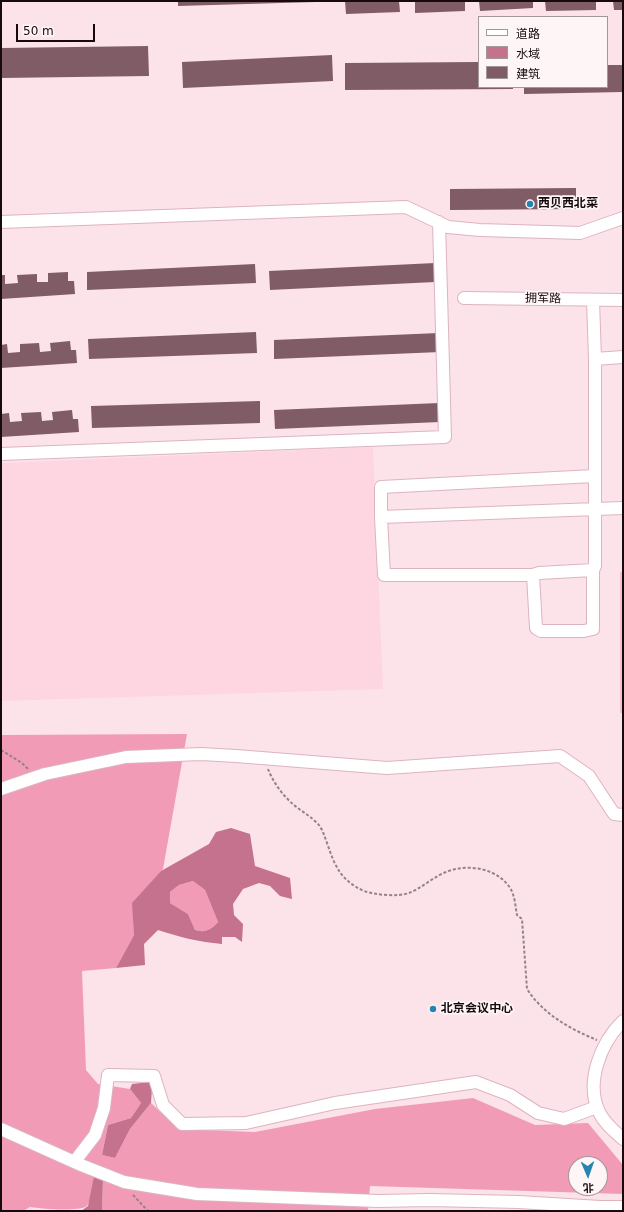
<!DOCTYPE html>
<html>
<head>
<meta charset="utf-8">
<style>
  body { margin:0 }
  #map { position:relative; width:624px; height:1212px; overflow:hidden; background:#fce3ea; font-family:"DejaVu Sans","Noto Sans SC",sans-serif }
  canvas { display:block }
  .frame { position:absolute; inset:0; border:2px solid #170a0e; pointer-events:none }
  .legend { position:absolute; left:478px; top:16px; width:130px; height:72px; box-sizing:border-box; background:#fef5f7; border:1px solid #a2979a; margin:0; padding:5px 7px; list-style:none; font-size:12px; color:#170a0e }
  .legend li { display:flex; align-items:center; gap:8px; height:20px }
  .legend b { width:20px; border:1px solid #a2979a }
  .north { position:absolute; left:568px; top:1156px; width:40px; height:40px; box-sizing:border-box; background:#fef5f7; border:1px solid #a2979a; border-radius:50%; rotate:178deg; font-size:11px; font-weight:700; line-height:16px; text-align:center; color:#170a0e }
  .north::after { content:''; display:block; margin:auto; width:14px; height:18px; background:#2485b0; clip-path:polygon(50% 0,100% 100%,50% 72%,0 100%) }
  .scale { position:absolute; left:16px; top:24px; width:79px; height:18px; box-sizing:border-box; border:2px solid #170a0e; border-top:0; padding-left:5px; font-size:12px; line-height:14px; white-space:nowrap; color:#170a0e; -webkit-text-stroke:3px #fef5f7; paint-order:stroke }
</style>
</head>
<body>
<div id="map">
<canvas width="624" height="1212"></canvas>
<div class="frame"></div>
<ul class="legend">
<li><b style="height:5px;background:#fff"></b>道路</li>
<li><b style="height:11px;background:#c4728d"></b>水域</li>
<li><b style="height:11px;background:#7f5c66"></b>建筑</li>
</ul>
<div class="north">北</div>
<div class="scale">50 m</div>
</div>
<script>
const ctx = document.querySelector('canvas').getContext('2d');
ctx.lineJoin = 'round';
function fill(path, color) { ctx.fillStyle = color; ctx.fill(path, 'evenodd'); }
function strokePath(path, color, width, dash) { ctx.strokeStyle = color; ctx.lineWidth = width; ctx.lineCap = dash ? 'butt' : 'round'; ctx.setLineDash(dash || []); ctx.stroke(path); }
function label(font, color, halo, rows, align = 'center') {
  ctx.font = font + ' "DejaVu Sans","Noto Sans SC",sans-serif'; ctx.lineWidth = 3.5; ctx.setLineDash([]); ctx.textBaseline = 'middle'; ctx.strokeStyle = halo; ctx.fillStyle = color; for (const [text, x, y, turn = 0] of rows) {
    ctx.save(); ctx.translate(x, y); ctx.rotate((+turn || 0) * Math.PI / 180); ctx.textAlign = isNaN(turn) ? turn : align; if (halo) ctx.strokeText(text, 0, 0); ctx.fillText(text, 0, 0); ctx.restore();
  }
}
fill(new Path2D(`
  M373 447 383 689 1 701V463Z`), '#fed6e1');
fill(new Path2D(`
  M620 572H623V713H620Z`), '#f9bfd0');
fill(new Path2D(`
  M187 734 163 869 133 903 134 935 116 968 82 971 86 1070 98 1084 130 1089 141 1103 131 1118 108 1125 102 1155 115 1158 130 1129 151 1103 178 1129 255 1132 375 1109 473 1098 535 1125 588 1123 623 1165V1194L370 1186 368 1211H102L103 1179 94 1176C93 1184 91 1201 87 1206 78 1212 43 1209 30 1207L23 1211H1V735ZM576 1164H600V1188H576Z
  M193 881 205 890 218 922C211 930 205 933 195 930L188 914 170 903V892L179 885Z`), '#f29bb7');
fill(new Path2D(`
  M231 828 250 834 255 866 290 878 292 899 280 896 270 886 259 883 243 889 233 904 234 915 243 924 242 942 235 937H222V944C199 942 179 937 158 930L144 944 145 965 116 968 134 935 132 903 161 871 209 844 216 832ZM193 881 205 890 218 922C211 930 205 933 195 930L188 914 170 903V892L179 885Z
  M150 1082 152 1088 151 1103 130 1129 115 1158 102 1155 108 1125 131 1118 141 1103 130 1089 132 1084Z
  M94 1176 103 1179 102 1211H81L88 1206Z`), '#c4728d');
fill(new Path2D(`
  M178 1H316V2L178 6Z
  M345 1H399L400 12 346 14Z
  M415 1H465V11L415 13Z
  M479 1H533V8L480 11Z
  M545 1H596V10L546 11Z
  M613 1H623V10H614Z
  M148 46 149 76 1 78V48Z
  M332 55 333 81 183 88 182 62Z
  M479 62V87H513V89L345 90V63Z
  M607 65H623V92L524 94V87H607Z
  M576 188V209L450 210V189Z
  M435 263V282L270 290 269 271Z
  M255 264 256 283 87 290V272Z
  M68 272V281H74L75 294 1 299V275H5V284L18 283 17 275 37 274V282H48V273Z
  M256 332 257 353 89 359 88 339Z
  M439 333 440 352 274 359V340Z
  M70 341 71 350H76L77 363 1 368V345L7 344 8 353 20 352V344L39 343 40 352 51 351 50 343Z
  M260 401V423L92 428 91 406Z
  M439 403 440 422 275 429 274 410Z
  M72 410 73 419H78L79 432 1 437V414L9 413 10 422 22 421 21 413 41 412 42 421 53 420 52 412Z`), '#7f5c66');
const minor = new Path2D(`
  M1 222 406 207 448 227 480 230 580 233 623 218
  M464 298 623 300
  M595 359 623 357
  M1 454 445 437 439 222
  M381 517 623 508
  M593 570 539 573 533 575H384L381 517V487L594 476
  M533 575 536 628 541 631H584L593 629V570L595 566V359L593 300
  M1 789 45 774 126 757 201 754 236 756 387 768 560 756 589 776 614 814 623 815
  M623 1021C601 1042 585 1082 599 1112 604 1123 614 1131 623 1139
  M1 1129 81 1165 124 1182 197 1194 378 1201 430 1200 519 1202 600 1207H623
  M75 1161 95 1135 104 1108 108 1075 154 1076 163 1105 182 1124 246 1123 335 1103 476 1082 510 1095 538 1113 564 1119 597 1107`);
strokePath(minor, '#dcb4c0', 14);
strokePath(new Path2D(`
  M1 750 22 763 28 769
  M268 769C273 782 283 796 294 805 301 811 309 815 316 822 322 827 324 835 327 843 335 866 340 880 364 891 375 895 398 897 409 893 422 888 433 877 446 872 465 864 493 867 507 884 515 892 515 905 517 915L522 919 527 989C543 1014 570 1029 597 1040
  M133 1195 148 1211`), '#958187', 2, [3, 2]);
strokePath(minor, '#fff', 12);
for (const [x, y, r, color] of [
  [530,204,4,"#2485b0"],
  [433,1009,4,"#2485b0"]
]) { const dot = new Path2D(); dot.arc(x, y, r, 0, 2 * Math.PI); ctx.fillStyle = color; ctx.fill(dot); strokePath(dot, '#fef5f7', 1.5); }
label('bold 12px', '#170a0e', '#fef5f7', [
  ["西贝西北菜",538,204],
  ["北京会议中心",441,1009]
], 'left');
label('12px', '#170a0e', '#fef5f7', [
  ["拥军路",543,299,1]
]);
</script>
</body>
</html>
